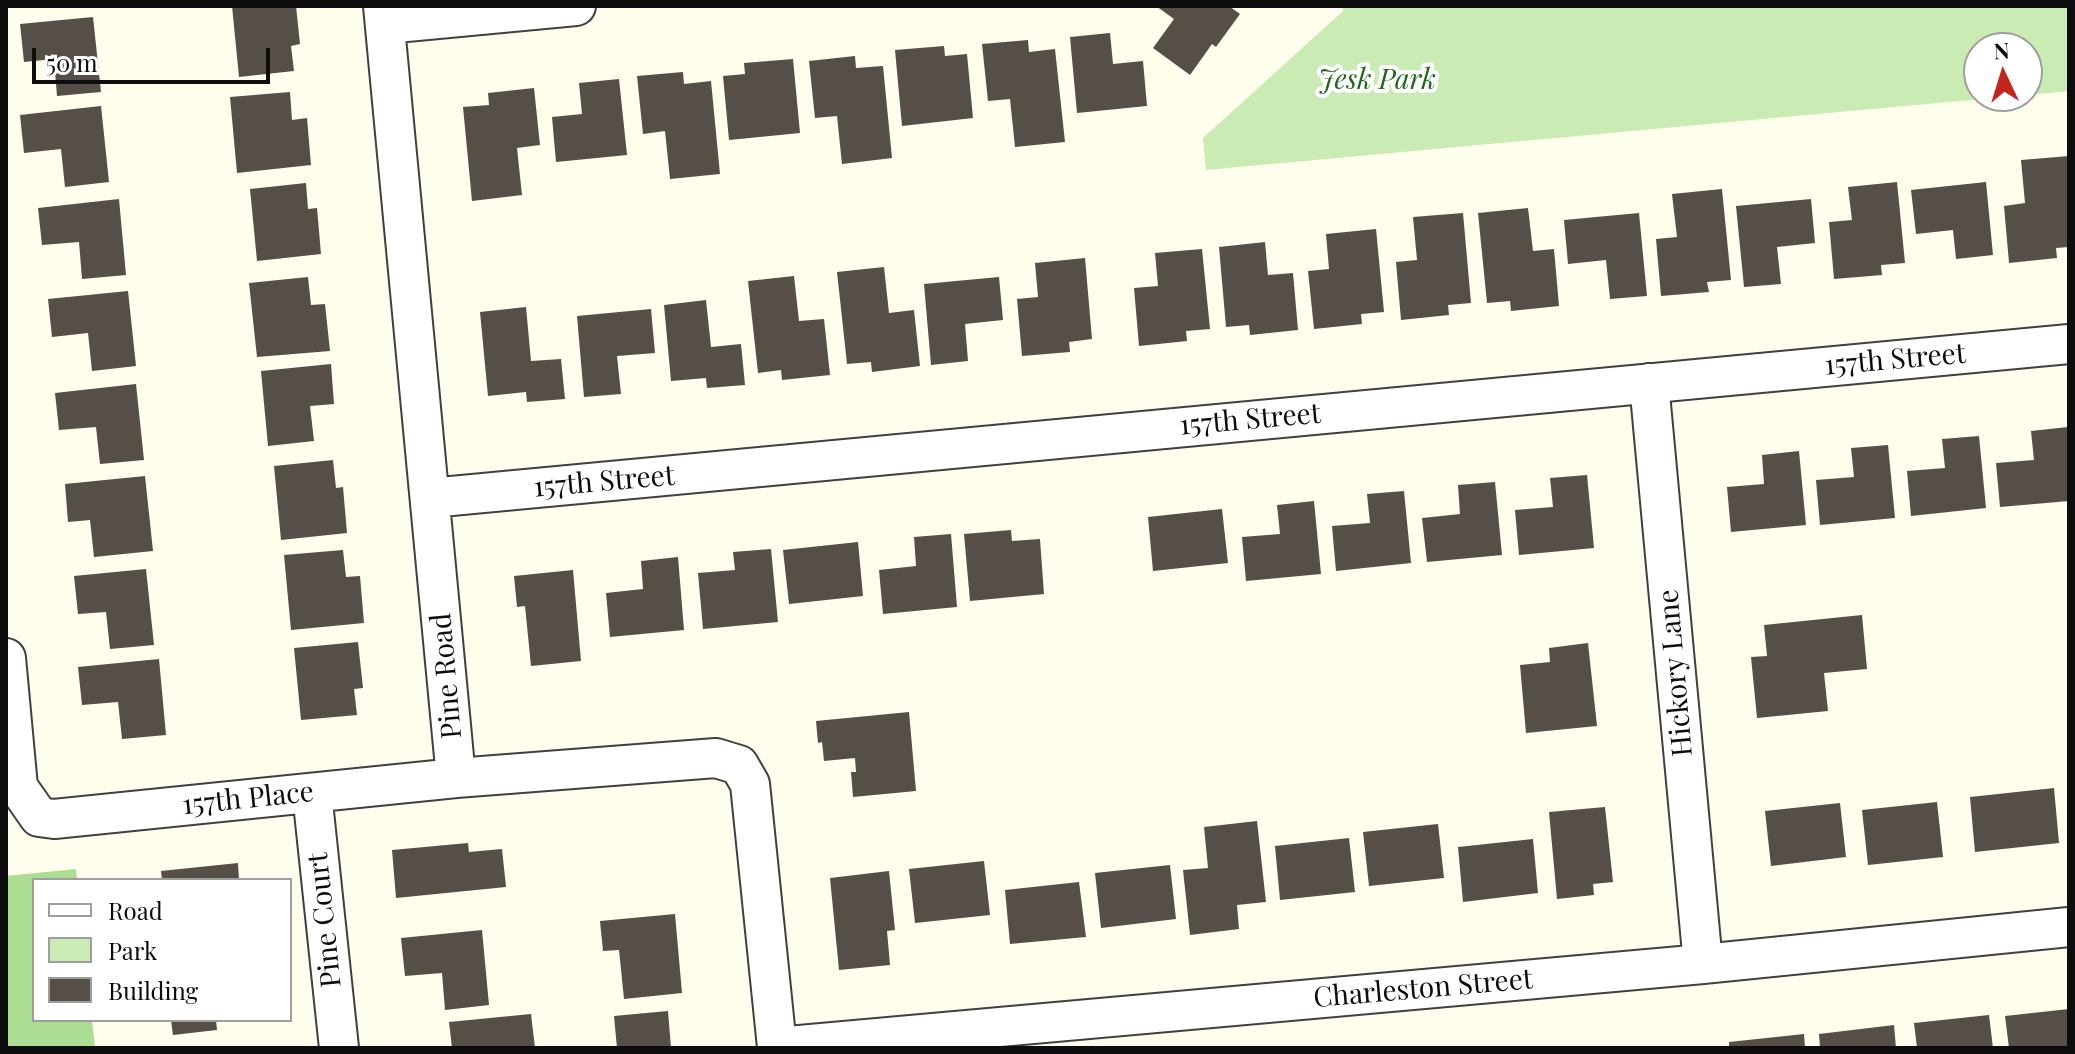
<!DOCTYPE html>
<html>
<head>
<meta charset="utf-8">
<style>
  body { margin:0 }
  #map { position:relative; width:2075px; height:1054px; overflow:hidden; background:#fffdec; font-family:"Playfair Display",serif }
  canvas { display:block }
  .frame { position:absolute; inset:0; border:8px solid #0d0d0d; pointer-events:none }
  .legend { position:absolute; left:32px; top:878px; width:260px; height:144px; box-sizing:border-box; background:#fff; border:2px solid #9e9e9e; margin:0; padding:10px 14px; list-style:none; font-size:24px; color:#0d0d0d }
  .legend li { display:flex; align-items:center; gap:16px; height:40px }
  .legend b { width:40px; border:2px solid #9e9e9e }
  .north { position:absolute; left:1963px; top:32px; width:80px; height:80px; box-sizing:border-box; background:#fff; border:2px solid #9e9e9e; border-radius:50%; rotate:356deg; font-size:22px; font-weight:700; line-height:32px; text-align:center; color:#0d0d0d }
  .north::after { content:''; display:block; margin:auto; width:28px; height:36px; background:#c4251d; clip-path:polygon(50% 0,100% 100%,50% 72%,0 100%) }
  .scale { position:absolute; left:32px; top:48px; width:238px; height:36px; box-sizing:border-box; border:4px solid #0d0d0d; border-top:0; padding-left:10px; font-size:24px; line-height:28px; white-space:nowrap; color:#0d0d0d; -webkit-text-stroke:6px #fff; paint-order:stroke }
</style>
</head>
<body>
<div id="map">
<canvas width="2075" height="1054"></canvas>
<div class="frame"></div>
<ul class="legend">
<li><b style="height:10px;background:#fff"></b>Road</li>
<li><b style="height:22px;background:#cbebb4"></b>Park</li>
<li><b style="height:22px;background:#564f48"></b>Building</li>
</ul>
<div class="north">N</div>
<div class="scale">50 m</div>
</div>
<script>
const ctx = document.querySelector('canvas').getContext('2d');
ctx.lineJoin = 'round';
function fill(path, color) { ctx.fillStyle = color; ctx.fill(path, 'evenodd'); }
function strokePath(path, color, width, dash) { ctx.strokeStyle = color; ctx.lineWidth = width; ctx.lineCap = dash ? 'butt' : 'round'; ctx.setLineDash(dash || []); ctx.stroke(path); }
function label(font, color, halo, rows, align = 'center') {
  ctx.font = font + ' "Playfair Display",serif'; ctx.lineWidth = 8; ctx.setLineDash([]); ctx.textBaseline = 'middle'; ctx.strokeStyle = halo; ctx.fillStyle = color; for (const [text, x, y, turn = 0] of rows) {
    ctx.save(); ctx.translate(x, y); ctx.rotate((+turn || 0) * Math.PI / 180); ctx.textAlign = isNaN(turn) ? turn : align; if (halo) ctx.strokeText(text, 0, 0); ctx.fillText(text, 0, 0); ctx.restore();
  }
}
fill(new Path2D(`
  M1343 6H2069V91L2027 95V48H1979V96H2014L1206 170 1203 138 1343 11Z`), '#cbebb4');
fill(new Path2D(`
  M76 869 77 880H34V1020H92L95 1048H6V876Z`), '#addd92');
fill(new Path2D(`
  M232 6H296L300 44 291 46 294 71 239 77Z
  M1156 6H1229L1240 14 1216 47 1212 44 1190 75 1153 48 1174 19Z
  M93 17 101 92 57 96 54 59 24 62 20 24Z
  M1110 33 1113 64 1143 61 1147 106 1077 113 1070 37Z
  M1028 40 1029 52 1055 49 1065 142 1015 147 1010 99 988 101 982 44Z
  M944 46 945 56 967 54 973 118 902 126 895 50Z
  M855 56 856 68 883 66 892 158 842 164 837 116 815 118 809 61Z
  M793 59 800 133 729 140 723 76 745 74 744 63Z
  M683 72 684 84 711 81 720 174 670 179 665 131 643 134 637 76Z
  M619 79 627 155 556 162 552 117 582 114 579 83Z
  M534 88 540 145 517 148 522 195 472 201 463 107 489 105 488 93Z
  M290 92 292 120 307 118 311 165 237 173 230 97Z
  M101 106 109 182 65 187 61 149 24 153 20 115Z
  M2069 156V247L2056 248 2057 258 2009 263 2004 206 2025 203 2021 160Z
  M1897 182 1905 263 1881 265 1882 275 1834 279 1829 222 1852 220 1848 187Z
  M1986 182 1993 255 1956 259 1953 230 1916 234 1911 190Z
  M306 183 308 209 317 208 321 254 257 261 250 189Z
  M1722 189 1731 280 1707 282 1709 292 1661 296 1656 239 1677 237 1672 194Z
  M119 199 126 275 82 279 79 242 42 245 38 208Z
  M1811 199 1815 243 1777 247 1781 284 1744 287 1736 206Z
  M1528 208 1533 251 1554 249 1559 306 1511 311 1510 301 1487 303 1478 213Z
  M1463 213 1471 303 1448 305 1449 315 1401 320 1396 262 1417 260 1413 217Z
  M1639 213 1647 296 1610 299 1606 260 1568 264 1564 220Z
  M1376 229 1384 312 1361 314 1362 324 1314 329 1308 271 1329 269 1326 234Z
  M1265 242 1268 275 1293 273 1298 330 1250 335 1249 325 1226 327 1219 247Z
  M1202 249 1210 329 1186 331 1187 341 1139 346 1134 288 1158 286 1155 253Z
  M1085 258 1092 339 1069 342 1070 352 1022 356 1017 299 1038 297 1035 263Z
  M884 267 889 313 914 310 920 366 872 372 871 362 847 364 837 272Z
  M794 276 799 321 824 319 830 375 782 380 781 370 758 373 748 281Z
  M308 277 311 305 325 304 330 351 257 357 249 283Z
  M999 277 1003 320 965 324 968 361 931 365 924 284Z
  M128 291 136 366 92 371 88 333 52 337 48 299Z
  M706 300 711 347 741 344 745 385 707 388 706 378 671 381 664 305Z
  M526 307 531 361 561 359 565 399 527 402 526 392 488 396 480 312Z
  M651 309 655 353 617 356 621 394 584 397 577 316Z
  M331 364 334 404 310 406 314 441 268 446 261 371Z
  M136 384 144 460 100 464 96 427 59 430 55 393Z
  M2068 427 2069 501 2000 507 1996 463 2034 460 2031 431Z
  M1979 436 1986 508 1911 516 1907 471 1945 468 1942 439Z
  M1888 445 1895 518 1820 525 1816 480 1854 477 1851 448Z
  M1799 451 1806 525 1731 532 1727 487 1764 484 1762 455Z
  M333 460 336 488 343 487 347 533 281 540 274 466Z
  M1587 475 1594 548 1519 555 1515 510 1553 507 1550 478Z
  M145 476 153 551 94 557 90 520 68 522 65 484Z
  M1495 482 1502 555 1427 562 1422 518 1460 514 1458 485Z
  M1404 491 1411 563 1336 571 1332 526 1370 523 1367 494Z
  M1314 501 1321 574 1246 581 1242 537 1280 534 1277 505Z
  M1222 509 1228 563 1153 571 1148 517Z
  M1011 530 1012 541 1040 539 1044 594 970 601 964 534Z
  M951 534 957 607 883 614 879 570 916 566 914 537Z
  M858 542 863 596 789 604 783 550Z
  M771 549 778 622 703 629 698 573 735 570 733 552Z
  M343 550 346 577 360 576 364 623 291 630 284 555Z
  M678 557 684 630 610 637 606 593 643 589 641 561Z
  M146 569 154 645 110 649 106 612 78 614 74 576Z
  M573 570 581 661 531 666 525 606 517 607 514 576Z
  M1862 615 1867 669 1824 673 1828 711 1757 718 1751 657 1767 656 1764 625Z
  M358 642 363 688 354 689 357 715 301 720 294 648Z
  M1588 643 1597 726 1526 733 1520 665 1550 662 1549 648Z
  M159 659 166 735 122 739 118 702 82 705 78 667Z
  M909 712 916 791 853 797 851 772H856L855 758 824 761 822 742 818 743 816 721Z
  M2054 788 2059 843 1975 852 1970 797Z
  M1937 802 1943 857 1868 865 1862 810Z
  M1840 803 1846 857 1771 866 1765 811Z
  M1605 807 1613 882 1593 884 1594 895 1557 899 1549 812Z
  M1257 821 1266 902 1237 905 1239 929 1190 935 1183 870 1208 868 1204 827Z
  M1438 824 1444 878 1369 886 1363 832Z
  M1349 838 1355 892 1280 900 1275 846Z
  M1533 839 1538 893 1463 902 1458 847Z
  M468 843 469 852 502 849 506 887 396 898 392 850Z
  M984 861 990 915 915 923 909 869Z
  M238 863 239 880H162L161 871Z
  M1170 865 1176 919 1101 928 1095 873Z
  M889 871 895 930 887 931 890 965 839 970 830 878Z
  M1079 882 1086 937 1010 944 1005 890Z
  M675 914 682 993 624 999 619 950 603 951 600 921Z
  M482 930 489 1005 445 1010 442 973 405 976 401 938Z
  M2069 1009V1048H2009L2005 1016Z
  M668 1011 671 1048H617L614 1016Z
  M531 1014 535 1048H452L449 1022Z
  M1989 1015 1993 1048H1917L1914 1023Z
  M171 1020H216L217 1030 173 1035Z
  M1894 1025 1896 1048H1820L1819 1034Z
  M1804 1034 1805 1048H1729V1042Z`), '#564f48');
const minor = new Path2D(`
  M383 6 456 778 716 758 739 765 750 784 777 1047 1703 964 2069 927
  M385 24 576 6
  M1649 383 1703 964
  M430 498 2069 344
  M6 658 18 787 39 817 54 819 456 778
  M312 793 339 1048`);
strokePath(minor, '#404040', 42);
strokePath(minor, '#fff', 38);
label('italic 28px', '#22681a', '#fff', [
  ["Jesk Park",1377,80]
]);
label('28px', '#0d0d0d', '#fff', [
  ["157th Street",1895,360,-5],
  ["157th Street",1250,420,-5],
  ["157th Street",604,482,-5],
  ["Hickory Lane",1676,673,-95],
  ["Pine Road",447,676,-95],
  ["157th Place",248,799,-6],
  ["Pine Court",325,920,-96],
  ["Charleston Street",1423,989,-5]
]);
</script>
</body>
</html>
